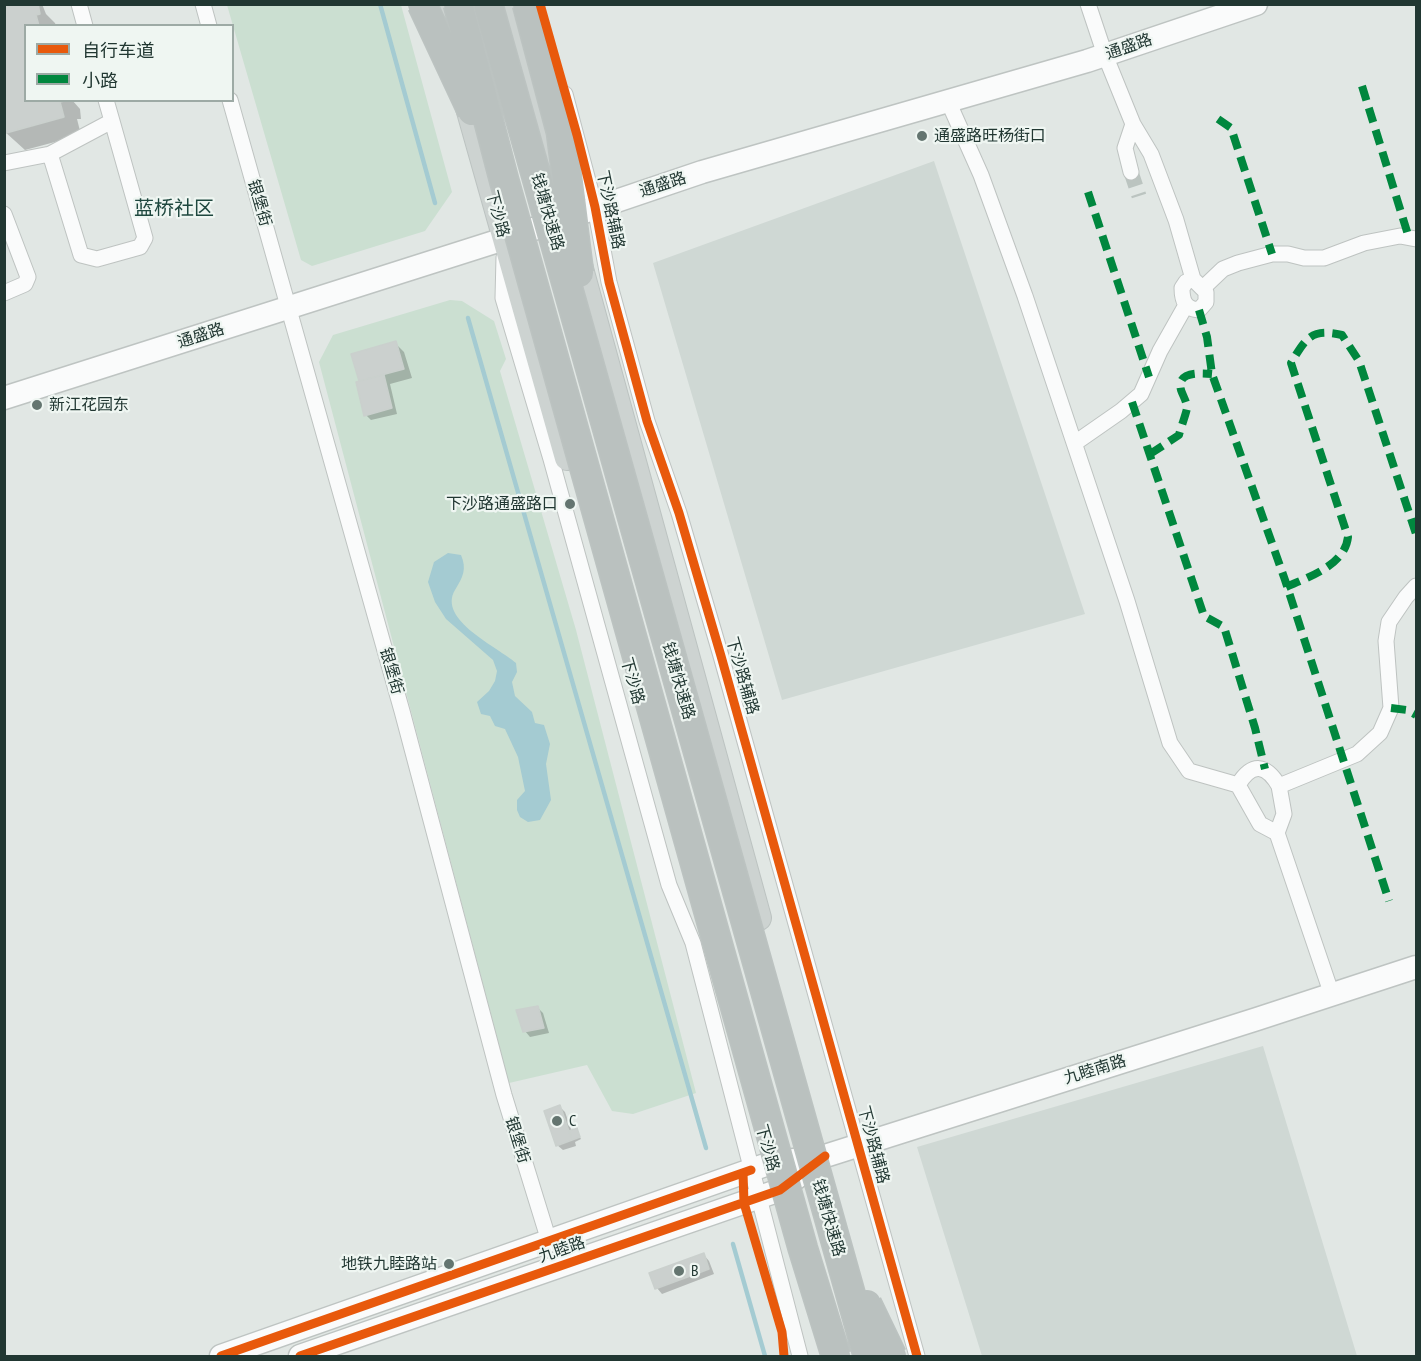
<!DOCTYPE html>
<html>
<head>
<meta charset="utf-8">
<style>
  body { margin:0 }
  #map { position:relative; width:1421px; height:1361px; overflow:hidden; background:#e1e7e4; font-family:"PT Sans Narrow","Noto Sans SC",sans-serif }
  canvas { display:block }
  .frame { position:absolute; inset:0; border:6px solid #213732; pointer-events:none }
  .legend { position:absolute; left:24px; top:24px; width:210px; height:78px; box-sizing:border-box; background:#eff6f2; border:2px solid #9daaa5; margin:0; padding:8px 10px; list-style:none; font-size:18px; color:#213732 }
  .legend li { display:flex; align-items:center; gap:12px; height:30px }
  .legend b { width:30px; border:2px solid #9daaa5 }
</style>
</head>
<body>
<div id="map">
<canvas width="1421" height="1361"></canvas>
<div class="frame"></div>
<ul class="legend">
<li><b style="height:8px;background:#e8590c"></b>自行车道</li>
<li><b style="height:8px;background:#00873e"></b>小路</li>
</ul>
</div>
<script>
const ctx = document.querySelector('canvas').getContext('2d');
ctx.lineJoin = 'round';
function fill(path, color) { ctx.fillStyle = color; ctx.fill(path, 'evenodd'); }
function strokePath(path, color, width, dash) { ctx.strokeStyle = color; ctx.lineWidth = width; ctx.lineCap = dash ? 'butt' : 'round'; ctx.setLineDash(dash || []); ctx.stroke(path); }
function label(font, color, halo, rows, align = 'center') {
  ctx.font = font + ' "PT Sans Narrow","Noto Sans SC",sans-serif'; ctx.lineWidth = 4.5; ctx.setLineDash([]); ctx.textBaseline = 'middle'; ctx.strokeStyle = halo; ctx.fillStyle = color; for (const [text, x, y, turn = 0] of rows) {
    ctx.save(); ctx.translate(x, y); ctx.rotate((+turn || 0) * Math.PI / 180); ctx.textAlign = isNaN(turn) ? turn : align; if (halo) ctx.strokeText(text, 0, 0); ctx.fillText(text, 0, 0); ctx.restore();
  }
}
fill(new Path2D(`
  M934 161 1085 614 782 700 653 263Z
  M1263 1046 1357 1356H982L917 1147Z`), '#cfd8d4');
fill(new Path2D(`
  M227 5H401L452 192 425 231 312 266 301 260Z
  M450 300 462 301 494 321 506 359 500 371 576 630 696 1093 633 1114 612 1111 587 1065 509 1083 319 362 333 335Z`), '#cbdfd1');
fill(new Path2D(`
  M448 553 461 555C467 569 463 577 455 590 437 620 498 647 516 663L517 672 512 682 515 696 532 712 535 723 544 725 550 744 546 764 551 800 540 820 528 822 520 817 517 810V800L525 791 518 757 505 729 495 726 490 716 481 714 477 702 489 691 495 681 497 671 493 660 446 619 435 602 428 582 434 562Z`), '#a4cbd2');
fill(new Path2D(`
  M4 4H42L46 14 55 23 56 26H26V100H72L80 109 81 119H77L81 135 25 150 4 131Z
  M395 343 404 352 412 378 390 384 397 414 371 420 366 415 360 381Z
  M537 1007 543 1013 549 1033 530 1037 525 1031Z
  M560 1107 565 1112 572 1132 576 1130 581 1139 575 1142 576 1146 563 1150 557 1145Z
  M704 1255 709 1261 714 1274 662 1294 657 1288Z`), '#0003');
strokePath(new Path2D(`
  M380 4 435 203
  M468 318 706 1148
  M733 1244 765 1356`), '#a4cbd2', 4.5);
const building = new Path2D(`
  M4 4H38L40 14 36 15 39 26H26V100L64 101 60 102 64 117 6 133Z
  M396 341 404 369 359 381 351 354Z
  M384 375 392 408 364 416 356 382Z
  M538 1006 544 1028 523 1032 516 1010Z
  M560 1105 572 1140 556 1146 544 1111Z
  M577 1128 580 1137 572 1140 569 1131Z
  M704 1253 709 1269 655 1289 649 1273Z`);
fill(building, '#cbd0ce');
strokePath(building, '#cad0cd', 1.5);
strokePath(new Path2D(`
  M1131 172 1139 196`), '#bbc4c0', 15, [15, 8]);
const street = new Path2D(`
  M79 4 85 26
  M203 4 209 26
  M1088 4 1105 55 1133 124 1125 148 1131 172
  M565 94 595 207 609 282 647 421 679 513 721 656 917 1356
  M230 100 402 711 504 1095 549 1241
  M948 101 981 175 1025 296 1127 601 1170 743 1189 771 1238 785
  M1133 124 1151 154 1176 220 1193 279 1186 282 1182 288C1182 301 1185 309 1199 310L1206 302V292L1193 279
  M50 154 81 255 97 259 140 247 145 238 112 121
  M4 163 50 154 112 121 106 100
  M4 214 28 277 25 284 4 293
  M504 257 503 298 551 459 669 885 693 943 800 1356
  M1203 288 1223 269 1238 263 1272 254H1288L1304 258H1324L1364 243 1400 236 1416 239
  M1075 443 1121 411 1141 394 1160 351 1186 305
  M1277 833 1260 824 1238 785C1252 762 1266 764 1279 786
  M1332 995 1277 833 1284 814 1279 786 1357 754 1380 733 1391 708 1386 641 1389 622 1406 597 1416 586`);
const secondary = new Path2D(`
  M4 398 504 239 702 172 1087 61 1256 4
  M221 1356 771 1163 825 1156 1257 1019 1416 967
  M300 1356 780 1190 824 1157`);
const primary = new Path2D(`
  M439 4 450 43
  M508 4 558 183
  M464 94 567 458
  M577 254 759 918`);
strokePath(street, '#bec3c1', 17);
strokePath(secondary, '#bec4c2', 25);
strokePath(primary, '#bcc3c1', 26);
strokePath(street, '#fafbfb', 15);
strokePath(secondary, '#fafbfb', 22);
strokePath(primary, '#cdd3d1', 24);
const highwayBridge = new Path2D(`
  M422 4 472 111
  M458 4 504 180 803 1249 836 1356
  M488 4 868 1356
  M527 4 561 132 579 273
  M867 1304 892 1356`);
strokePath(highwayBridge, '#bcc3c1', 31, []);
strokePath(highwayBridge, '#bac1bf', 28);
strokePath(new Path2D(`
  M1362 86 1409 238
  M1218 119 1231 128 1272 254
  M1088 192 1149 377
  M1199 310 1207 337 1212 374 1285 580 1389 901
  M1132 402 1204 616 1224 627 1255 728 1265 769
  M1150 454 1179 435C1181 427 1186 414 1187 408 1187 402 1183 396 1181 390 1176 371 1201 373 1212 374
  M1286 587C1309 577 1345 565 1348 537L1291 363C1306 338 1311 328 1342 335L1359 361 1416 534
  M1391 708 1407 710 1416 715`), '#00873e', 8, [15, 8]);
strokePath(new Path2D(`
  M540 4 577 135 595 207 609 282 647 421 679 513 721 656 917 1356
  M743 1173 744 1203 782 1332 784 1356
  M221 1356 751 1170
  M300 1356 780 1190 825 1156`), '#e8590c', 9);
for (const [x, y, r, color] of [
  [922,136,6,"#647570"],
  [37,405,6,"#647570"],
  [570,504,6,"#647570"],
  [557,1121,6,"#647570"],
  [449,1264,6,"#647570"],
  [679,1271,6,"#647570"]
]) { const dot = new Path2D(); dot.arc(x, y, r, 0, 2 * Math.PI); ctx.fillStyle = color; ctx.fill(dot); strokePath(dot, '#eff6f2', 2); }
label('16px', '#213732', '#eff6f2', [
  ["通盛路",1129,47,-19],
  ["通盛路",663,185,-18],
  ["银堡街",259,203,74],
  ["下沙路辅路",610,210,78],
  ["钱塘快速路",547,212,74],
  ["下沙路",497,214,75],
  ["通盛路",201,336,-18],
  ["银堡街",391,671,74],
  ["下沙路辅路",742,676,74],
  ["下沙路",632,681,74],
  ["钱塘快速路",678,681,74],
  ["九睦南路",1095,1070,-17],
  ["银堡街",517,1140,73],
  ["下沙路辅路",873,1145,75],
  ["下沙路",767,1148,74],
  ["钱塘快速路",828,1218,74],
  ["九睦路",562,1250,-19]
]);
label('16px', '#213732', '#eff6f2', [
  ["通盛路旺杨街口",934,136],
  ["新江花园东",49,405],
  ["下沙路通盛路口",558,504,"right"],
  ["C",569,1121],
  ["地铁九睦路站",437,1264,"right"],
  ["B",691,1271]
], 'left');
label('20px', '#1f483f', '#eff6f2', [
  ["蓝桥社区",174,209]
]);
</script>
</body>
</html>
